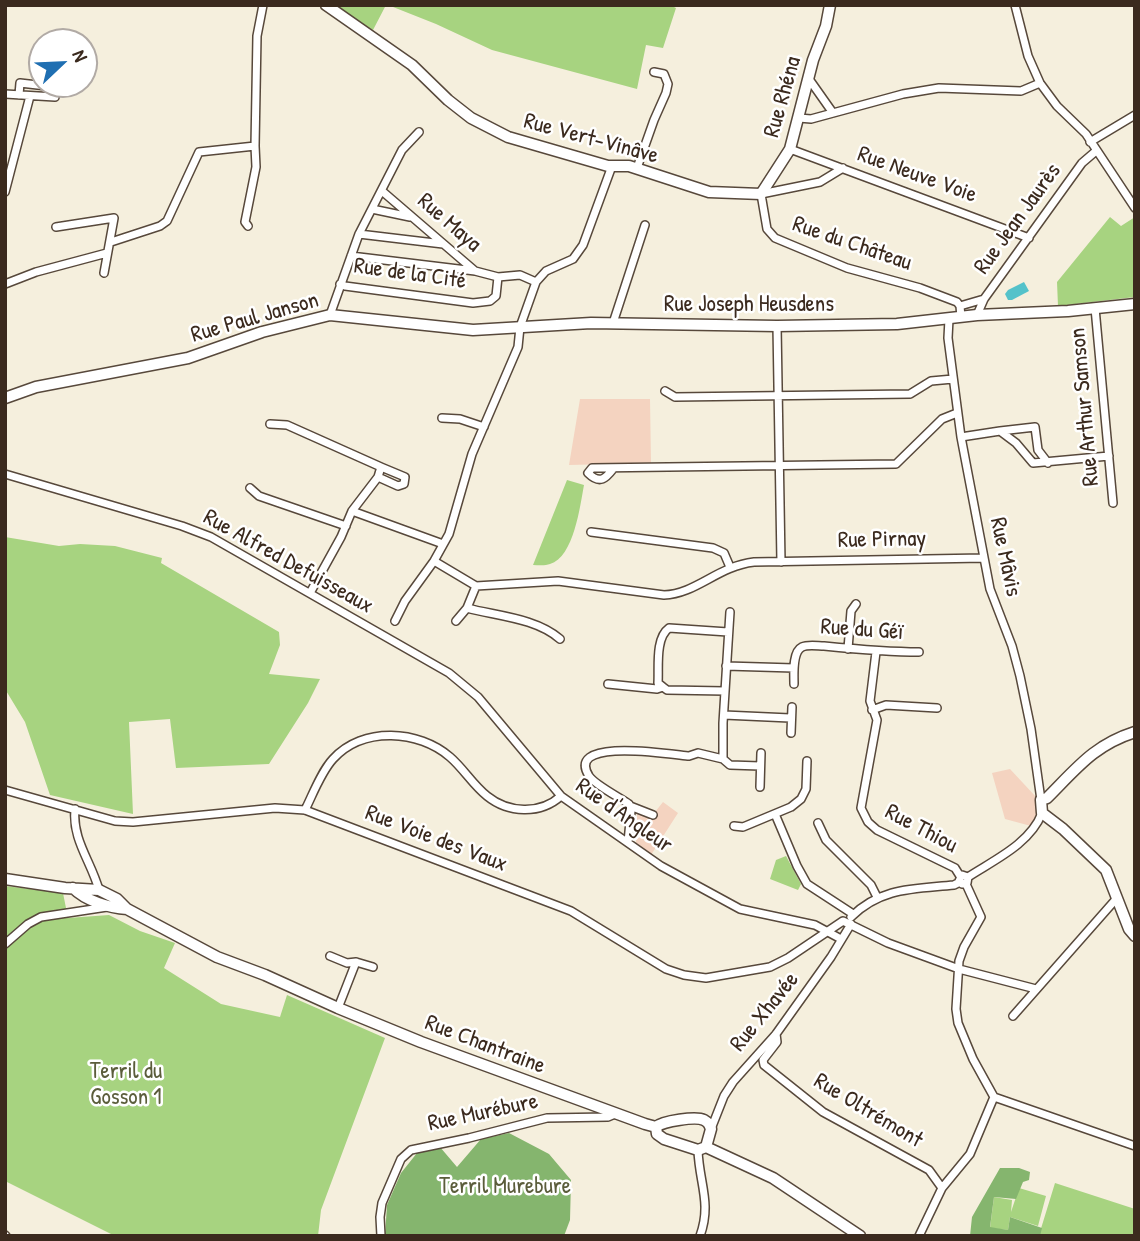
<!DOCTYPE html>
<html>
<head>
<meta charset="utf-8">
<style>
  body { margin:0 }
  #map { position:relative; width:1140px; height:1241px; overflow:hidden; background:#f5efdd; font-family:"Patrick Hand",sans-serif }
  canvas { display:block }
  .frame { position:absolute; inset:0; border:7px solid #3b2a1e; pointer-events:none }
  .north { position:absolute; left:28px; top:28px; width:70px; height:70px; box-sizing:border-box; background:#fff; border:2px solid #b1aaa5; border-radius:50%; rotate:67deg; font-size:19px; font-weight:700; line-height:28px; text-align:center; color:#3b2a1e }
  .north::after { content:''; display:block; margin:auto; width:24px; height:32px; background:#1f6fb2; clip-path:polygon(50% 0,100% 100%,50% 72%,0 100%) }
</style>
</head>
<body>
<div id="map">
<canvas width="1140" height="1241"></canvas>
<div class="frame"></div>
<div class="north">N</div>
</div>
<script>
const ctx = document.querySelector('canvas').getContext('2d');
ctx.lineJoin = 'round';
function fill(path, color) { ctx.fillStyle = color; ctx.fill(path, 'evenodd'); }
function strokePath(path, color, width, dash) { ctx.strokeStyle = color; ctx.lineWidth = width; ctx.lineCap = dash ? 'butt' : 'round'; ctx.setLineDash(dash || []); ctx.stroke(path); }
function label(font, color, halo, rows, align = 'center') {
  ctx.font = font + ' "Patrick Hand",sans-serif'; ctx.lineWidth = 5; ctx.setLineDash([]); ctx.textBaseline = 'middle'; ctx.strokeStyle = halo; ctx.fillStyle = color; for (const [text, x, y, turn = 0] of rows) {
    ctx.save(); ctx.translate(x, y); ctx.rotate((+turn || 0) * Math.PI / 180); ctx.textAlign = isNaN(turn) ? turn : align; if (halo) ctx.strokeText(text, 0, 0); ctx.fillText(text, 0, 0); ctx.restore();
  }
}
fill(new Path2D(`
  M580 399H650L651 463 569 465Z
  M1010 769 1037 798 1040 810 1031 826 1005 819 992 773Z
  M663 802 678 813 651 855 636 843 637 814 643 812 651 817Z`), '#f4d3c0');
fill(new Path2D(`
  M330 5H386L373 30Z
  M388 5H670L676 8 663 48 646 45 637 89 492 50 436 24Z
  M1110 217 1121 226 1135 217V297L1058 306 1057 282Z
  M567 480 584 485C580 506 574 557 550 564 545 566 538 565 533 565Z
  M5 537 59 546 80 544 115 546 162 558 161 563 279 632 280 645 269 674 320 679 308 703 269 764 176 768 170 719 129 722 133 814 50 795 25 722 5 689Z
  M786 856 801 884 798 890 770 879 776 860Z
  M5 886 63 893 68 918 109 915 140 931 175 943 164 968 221 1004 280 1017 287 995 385 1038 321 1210 318 1236H115L5 1181Z
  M1055 1183 1135 1209V1236L1039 1235Z
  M1019 1188 1046 1196 1038 1226 1010 1217 1008 1230 990 1228 994 1197 1012 1200 1011 1212Z`), '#a7d380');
fill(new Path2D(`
  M509 1133 549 1154 571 1180 570 1220 564 1236H385L387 1205 401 1173 417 1153 440 1147 457 1167 481 1139Z
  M1000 1168H1019L1030 1172 1029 1180 1023 1182 1016 1199 994 1197 990 1227 1008 1230 1010 1217 1042 1228 1040 1236H970L972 1217Z`), '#85b56e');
fill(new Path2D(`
  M1024 282 1029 291 1012 300H1008L1005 294 1008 290Z`), '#54c2ca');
const street = new Path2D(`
  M1015 5 1028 56 1040 83 1057 106 1086 134 1135 208
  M809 79 833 113
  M5 94C22 95 38 96 55 97V87L20 83 19 95
  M799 118 811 119 903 94 939 88 1021 91 1040 83
  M1090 142 1135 115
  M790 149 1029 238
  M637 168 654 120 666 93 668 84 664 74 654 72
  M843 168 820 182 761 194 767 229 775 238 847 268 920 288 957 302 960 306 961 317
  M382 191 475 271 498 277 520 275 536 282
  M5 192 30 96
  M372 209 410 217
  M248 226 245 222 256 167 255 146 257 36 263 5
  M56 227 114 218 104 273
  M359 234 443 244
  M111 242 160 226 167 221 199 152 255 146
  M351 256 475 271
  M5 284 36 272 107 253
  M340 284 345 286 473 303 490 301 496 296 498 277
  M960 306 984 299
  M1095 308 1113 503
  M330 315 359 234 402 150 419 132
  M977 315 984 299 1082 163 1096 151
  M949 319 948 338 961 437 990 589 1012 646 1020 676 1031 729 1041 800
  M613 323 645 225
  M777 326 781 562
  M665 391 675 397 910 394 931 381 953 379
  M442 418 460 419 484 427
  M270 424 287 425 381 467
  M1000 431 1035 427 1038 450 1048 463
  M961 437 1000 431 1016 443 1033 463 1109 456
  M613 469C606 478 600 485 588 473L592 468 896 464 942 419 957 413
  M5 474 182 526 211 537 449 673 478 697 561 796 661 866 740 909 815 925 841 939
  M250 488 259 496 346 526
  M352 511 443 544
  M591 532 713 548 724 553 730 567
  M434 561 476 586 558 581 664 595C696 594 718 566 754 562L984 558
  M310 593 341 537 352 511 378 477 398 486 404 484 405 477 381 467 378 477
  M467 608C497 616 536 618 560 639
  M395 621 405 601 434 561 449 534 472 454 518 347 520 327 536 282 546 271 573 259 583 245 612 166
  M456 621 467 608 476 586
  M848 649 851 611 856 604
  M876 652 870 701 877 720 861 808 868 822 877 830 955 868 960 876
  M726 666 794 668
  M608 684 657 689 663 687 667 690 725 691
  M794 684C794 674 792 652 802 647 808 644 818 646 824 646 855 649 887 652 919 652
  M663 687 658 683C659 667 655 638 669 628L728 632
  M872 710 886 705 937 708
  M724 715 790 718
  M791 733 792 707
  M723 759V723L730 612
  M760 787 761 753
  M5 790 115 821 133 822 275 808 305 810 571 911 666 969 684 975 706 978 770 967 788 958 843 921 888 943 959 969 1036 989
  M630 806 653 815
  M75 809C72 840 91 861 99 890
  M305 810C313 794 321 772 333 759 363 726 419 730 450 757 463 768 473 785 487 796 508 813 540 815 561 796
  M775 814 797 866 807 884 853 914
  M818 823 826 840 871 885 877 897
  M734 826 743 827 791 807 801 799 806 789 807 761
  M628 842 631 811 629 804C619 797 595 785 589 776 564 736 675 755 689 756L698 753 723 759 730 765 760 766
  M968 877 962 875 959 881 962 884 967 883 968 877C994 860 1030 844 1042 813
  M966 884 981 917 964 947 959 961 956 1009 958 1023 973 1059 994 1097
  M851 917C881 887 915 889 954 885L960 882
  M5 944 28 924 41 917 107 907
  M330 956 347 963 356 962
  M338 1008 356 962 373 967
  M1013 1016 1117 898
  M776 1034 777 1042 763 1060 764 1065 823 1112 929 1170 942 1188
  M994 1097 1135 1146
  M711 1129 724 1096 733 1082 776 1034 831 957 851 924
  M698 1150C699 1183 712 1203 700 1236
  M5 1235 6 1236
  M381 1236 380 1217 382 1203 401 1159 411 1150 469 1138 547 1118 608 1117 615 1114
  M919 1236 942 1188 970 1154 994 1097`);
const secondary = new Path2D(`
  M326 5 412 65 448 100 471 118 508 137 608 166H629L709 192 761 194 790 149 813 60 826 26 830 5
  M5 398 36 387 188 358 262 332 330 315 473 330 591 323 777 326 897 324 977 315 1068 311 1135 304
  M1135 732C1094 745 1077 768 1047 798L1041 800 1042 813 1063 829 1106 870 1129 929 1135 936
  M5 879 65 888 99 890 117 899 127 909 217 957 265 975 338 1008 421 1042 645 1124 656 1127C663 1121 696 1116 704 1120 709 1123 709 1124 711 1129L706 1147 698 1150 664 1139 657 1134 656 1127
  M73 888C86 901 109 908 127 909
  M706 1147 773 1178 860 1236`);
strokePath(street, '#57483b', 10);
strokePath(secondary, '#57483b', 13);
strokePath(street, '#fff', 7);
strokePath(secondary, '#fff', 10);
label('23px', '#3b2a1e', '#fff', [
  ["Rue Rhéna",783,97,-74],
  ["Rue Vert-Vinâve",591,139,15],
  ["Rue Neuve Voie",917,175,20],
  ["Rue Jean Jaurès",1018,219,-54],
  ["Rue Maya",449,223,41],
  ["Rue du Château",852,244,19],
  ["Rue de la Cité",410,274,8],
  ["Rue Joseph Heusdens",749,305],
  ["Rue Paul Janson",255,318,-16],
  ["Rue Arthur Samson",1085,407,-95],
  ["Rue Pirnay",882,540,-1],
  ["Rue Mâvis",1005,557,78],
  ["Rue Alfred Defuisseaux",288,562,29],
  ["Rue du Géï",862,630,4],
  ["Rue d'Angleur",624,816,35],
  ["Rue Thiou",921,829,28],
  ["Rue Voie des Vaux",436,839,21],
  ["Rue Xhavée",765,1012,-51],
  ["Rue Chantraine",485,1045,21],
  ["Rue Oltrémont",868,1111,31],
  ["Rue Murébure",483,1113,-12]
]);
label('23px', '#5b5d3b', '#fff', [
  ["Terril du",126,1072],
  ["Gosson 1",126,1098],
  ["Terril Murebure",505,1187]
]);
</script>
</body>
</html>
